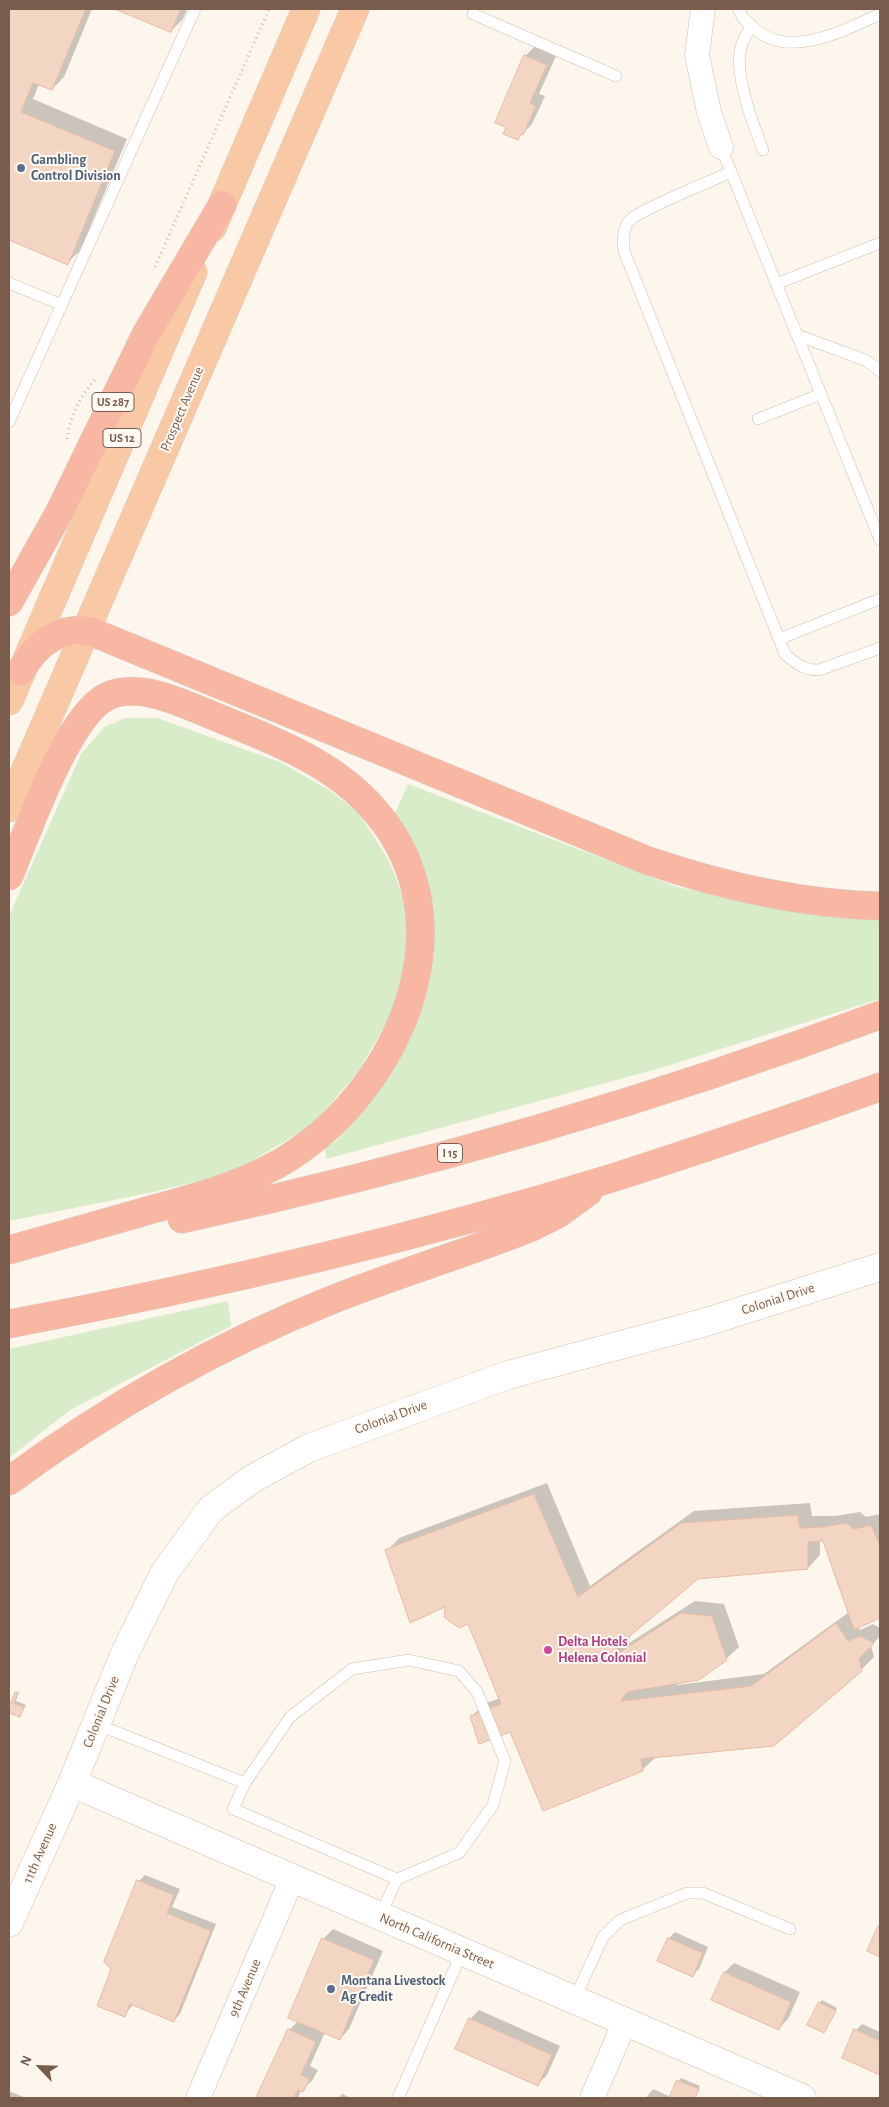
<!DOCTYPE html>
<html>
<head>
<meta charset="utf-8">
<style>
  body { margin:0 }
  #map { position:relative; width:889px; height:2107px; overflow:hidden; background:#fdf6ec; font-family:"Alegreya Sans",sans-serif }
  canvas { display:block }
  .frame { position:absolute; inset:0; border:10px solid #7a5c4d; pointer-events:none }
  .north { position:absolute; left:15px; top:2042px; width:50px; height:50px; -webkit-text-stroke:4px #fffaf3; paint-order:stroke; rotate:294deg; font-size:14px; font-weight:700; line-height:20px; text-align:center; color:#7a5c4d }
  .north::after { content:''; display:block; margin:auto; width:18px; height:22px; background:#7a5c4d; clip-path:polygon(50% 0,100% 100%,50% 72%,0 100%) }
</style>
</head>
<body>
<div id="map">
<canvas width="889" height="2107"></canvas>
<div class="frame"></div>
<div class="north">N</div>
</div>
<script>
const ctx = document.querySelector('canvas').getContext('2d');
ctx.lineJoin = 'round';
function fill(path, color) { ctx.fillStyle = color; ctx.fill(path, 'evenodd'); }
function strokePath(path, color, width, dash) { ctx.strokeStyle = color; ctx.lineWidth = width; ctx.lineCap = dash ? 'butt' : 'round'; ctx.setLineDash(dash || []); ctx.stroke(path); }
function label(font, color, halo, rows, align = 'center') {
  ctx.font = font + ' "Alegreya Sans",sans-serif'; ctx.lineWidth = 4; ctx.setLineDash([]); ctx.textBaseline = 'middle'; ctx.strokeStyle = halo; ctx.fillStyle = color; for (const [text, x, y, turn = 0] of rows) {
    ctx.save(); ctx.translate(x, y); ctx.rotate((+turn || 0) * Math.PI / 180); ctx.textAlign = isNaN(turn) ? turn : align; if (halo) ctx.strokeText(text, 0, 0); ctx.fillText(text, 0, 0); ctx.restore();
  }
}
fill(new Path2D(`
  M125 718H157L280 762 329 790 359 813 389 861 409 912 406 962 395 1008 359 1070 314 1124 231 1173 149 1193 9 1221V916L81 754 104 727Z
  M408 784 677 887 791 909 880 919V999L657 1069 326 1159 325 1148 336 1141 365 1110 393 1072 417 1021 431 965 430 914 393 817Z
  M228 1301 231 1326 70 1410 9 1458V1349Z`), '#d8ecc9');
fill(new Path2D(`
  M9 9H92L64 77 52 89 39 84 33 99 127 139 80 251 67 263 9 239Z
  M118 9H187L183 19 171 31Z
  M535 46 556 56 539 94 545 96 532 124 518 138 507 127 525 56Z
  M547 1483 590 1586 694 1511 810 1503 812 1516H835L860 1512 866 1517 880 1514V1617L858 1627 860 1630 873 1624 880 1628V1636L871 1646 874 1657 861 1670 656 1757 642 1770 472 1716 484 1704 500 1698 469 1622 446 1605 387 1551 399 1538ZM823 1539 849 1612 764 1674 677 1685 676 1682 726 1659 739 1647 724 1604 695 1601 629 1643 630 1634 697 1577 808 1568 820 1555V1540Z
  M19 1690 16 1701 26 1705 20 1716 9 1711V1705Z
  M145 1875 180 1889 172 1907 216 1924 180 2014 174 2020 133 2004 125 2015 113 1968 139 1881Z
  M333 1929 383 1951 349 2029 340 2039 325 2032 310 2066 318 2070 312 2081 301 2090 298 2098H257L289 2030 298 2021 323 1939Z
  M675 1932 708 1947 699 1969 692 1975 669 1938Z
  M734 1963 800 1992 788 2019 778 2029 725 1972Z
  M822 2000 837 2008 824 2032 820 2003Z
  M479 2010 560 2046 547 2075 537 2085 470 2019Z
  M862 2024 880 2032V2073L844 2057 856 2030Z
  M681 2078 700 2086 695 2098H646L653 2089 671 2097Z
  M9 2091 26 2098H9Z
  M342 2094 351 2098H338Z`), '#0003');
const building = new Path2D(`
  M9 9H86L52 90 33 83 21 112 115 151 68 265 9 240Z
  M115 9H181L171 32Z
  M524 55 547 65 530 103 536 106 523 135 521 134 518 140 503 134 506 127 495 123Z
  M534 1494 578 1597 681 1523 798 1515 800 1528 822 1527 847 1523 854 1529 871 1525 880 1545V1618L854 1630 823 1541 808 1542V1569L698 1579 618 1646 617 1654 681 1613 712 1616 727 1660 699 1680 627 1692 621 1701 751 1686 836 1623 848 1641 860 1636 874 1643 859 1659 862 1671 774 1746 641 1759 643 1771 543 1811 510 1732 479 1744 470 1716 501 1704 468 1624 459 1628 444 1617 445 1607 410 1623 385 1550Z
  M15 1692 18 1693 14 1704 24 1707 20 1717 9 1713V1701L11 1702Z
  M137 1880 174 1895 167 1913 211 1931 174 2022 130 2004 125 2017 97 2006 111 1969 104 1962Z
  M878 1926 880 1927V1957L867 1951Z
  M322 1938 374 1960 340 2040 288 2018Z
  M668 1938 703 1953 693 1977 657 1961Z
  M724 1972 791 2002 779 2030 711 2000Z
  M819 2002 836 2011 824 2033 807 2025Z
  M469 2018 552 2055 538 2086 455 2049Z
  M288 2029 316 2042 301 2075 310 2079 303 2092 298 2090 294 2098H256Z
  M854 2029 880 2041V2075L842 2058Z
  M677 2080 699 2089 695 2098H669Z`);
fill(building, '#f3d5c3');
strokePath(building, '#e6bba3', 1);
const service = new Path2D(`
  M739 9C741 17 746 21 753 27 787 61 845 30 880 14
  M473 14 616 76
  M751 26C748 32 744 38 742 44 732 70 753 124 763 150
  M721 147 880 540
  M731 172C712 181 640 209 629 221 622 230 623 242 624 251L785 654C796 664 804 670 819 670L880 648
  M9 283 62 305
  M776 284 880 243
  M797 335 865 360 880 371
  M758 419 821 394
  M9 422 195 9
  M779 639 880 599
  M96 1724 245 1783 290 1717 352 1669 409 1660 459 1671 477 1692 505 1761 493 1805 459 1853 397 1879 380 1916
  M245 1783 233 1809 397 1879
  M574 2000 603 1937 620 1920 687 1893H703L790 1929
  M398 2098 462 1952`);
const minor = new Path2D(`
  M703 9 697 55 709 112 721 147
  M198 2098 292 1879
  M592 2098 625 2022`);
const tertiary = new Path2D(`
  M72 1783 802 2098`);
const secondary = new Path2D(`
  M9 1923 72 1783 125 1653 165 1572 211 1509 230 1495 252 1479 309 1448 508 1375 703 1323 880 1267`);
const trunk = new Path2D(`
  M212 228 306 9
  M9 701 193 272
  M9 808 355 9`);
const motorway = new Path2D(`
  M9 602 59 513 146 334 222 205
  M21 671C35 645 61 624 92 632L646 860C722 886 799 904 880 906
  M9 876C27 833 67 717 106 697 139 680 186 705 216 717 270 739 327 760 368 803 471 910 408 1074 300 1150 254 1183 197 1197 143 1212 98 1225 54 1237 9 1250
  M182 1219C419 1168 653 1100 880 1015
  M9 1324C211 1286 412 1239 609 1179 700 1150 790 1119 880 1087
  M9 1481C108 1408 214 1347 329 1301 396 1274 465 1254 532 1227L558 1214 588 1192`);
strokePath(service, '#d1beb0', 12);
strokePath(minor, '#d1beb0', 25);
strokePath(tertiary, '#d1beb0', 29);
strokePath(secondary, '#d6c0b0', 29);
strokePath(trunk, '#dad1cd', 29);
strokePath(motorway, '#dad1cd', 29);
strokePath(new Path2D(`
  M155 267 269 9
  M67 439C70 417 80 396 95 380`), '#d9b8a5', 3, [1, 4]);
strokePath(service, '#fff', 11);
strokePath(minor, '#fff', 24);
strokePath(tertiary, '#fff', 28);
strokePath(secondary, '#fff', 28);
strokePath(trunk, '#f9c8a4', 28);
strokePath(motorway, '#f7b7a3', 28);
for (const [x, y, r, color] of [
  [21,168,5,"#5c6f8a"],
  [548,1650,5,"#d1479c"],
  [331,1989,5,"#5c6f8a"]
]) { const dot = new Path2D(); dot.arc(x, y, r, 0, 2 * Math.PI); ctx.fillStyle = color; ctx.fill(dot); strokePath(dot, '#fffaf3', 2); }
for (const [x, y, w] of [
  [113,402,42],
  [122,438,38],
  [450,1153,25]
]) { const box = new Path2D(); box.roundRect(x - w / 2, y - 9.5, w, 19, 4); ctx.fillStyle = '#fffaf3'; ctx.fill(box); strokePath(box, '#7a5c4d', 1); }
label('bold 12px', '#7a5c4d', null, [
  ["US 287",113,402],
  ["US 12",122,438],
  ["I 15",450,1153]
]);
label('bold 14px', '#4e5e75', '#fffaf3', [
  ["Gambling",31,160],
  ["Control Division",31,176],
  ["Montana Livestock",341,1981],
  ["Ag Credit",341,1997]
], 'left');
label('14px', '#7a5c4d', '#fffaf3', [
  ["Prospect Avenue",182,409,-67],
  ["Colonial Drive",778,1299,-18],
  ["Colonial Drive",391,1417,-20],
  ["Colonial Drive",101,1712,-68],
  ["11th Avenue",40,1853,-66],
  ["North California Street",437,1941,23],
  ["9th Avenue",245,1988,-67]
]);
label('bold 14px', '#b23c85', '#fffaf3', [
  ["Delta Hotels",558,1642],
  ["Helena Colonial",558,1658]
], 'left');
</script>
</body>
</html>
